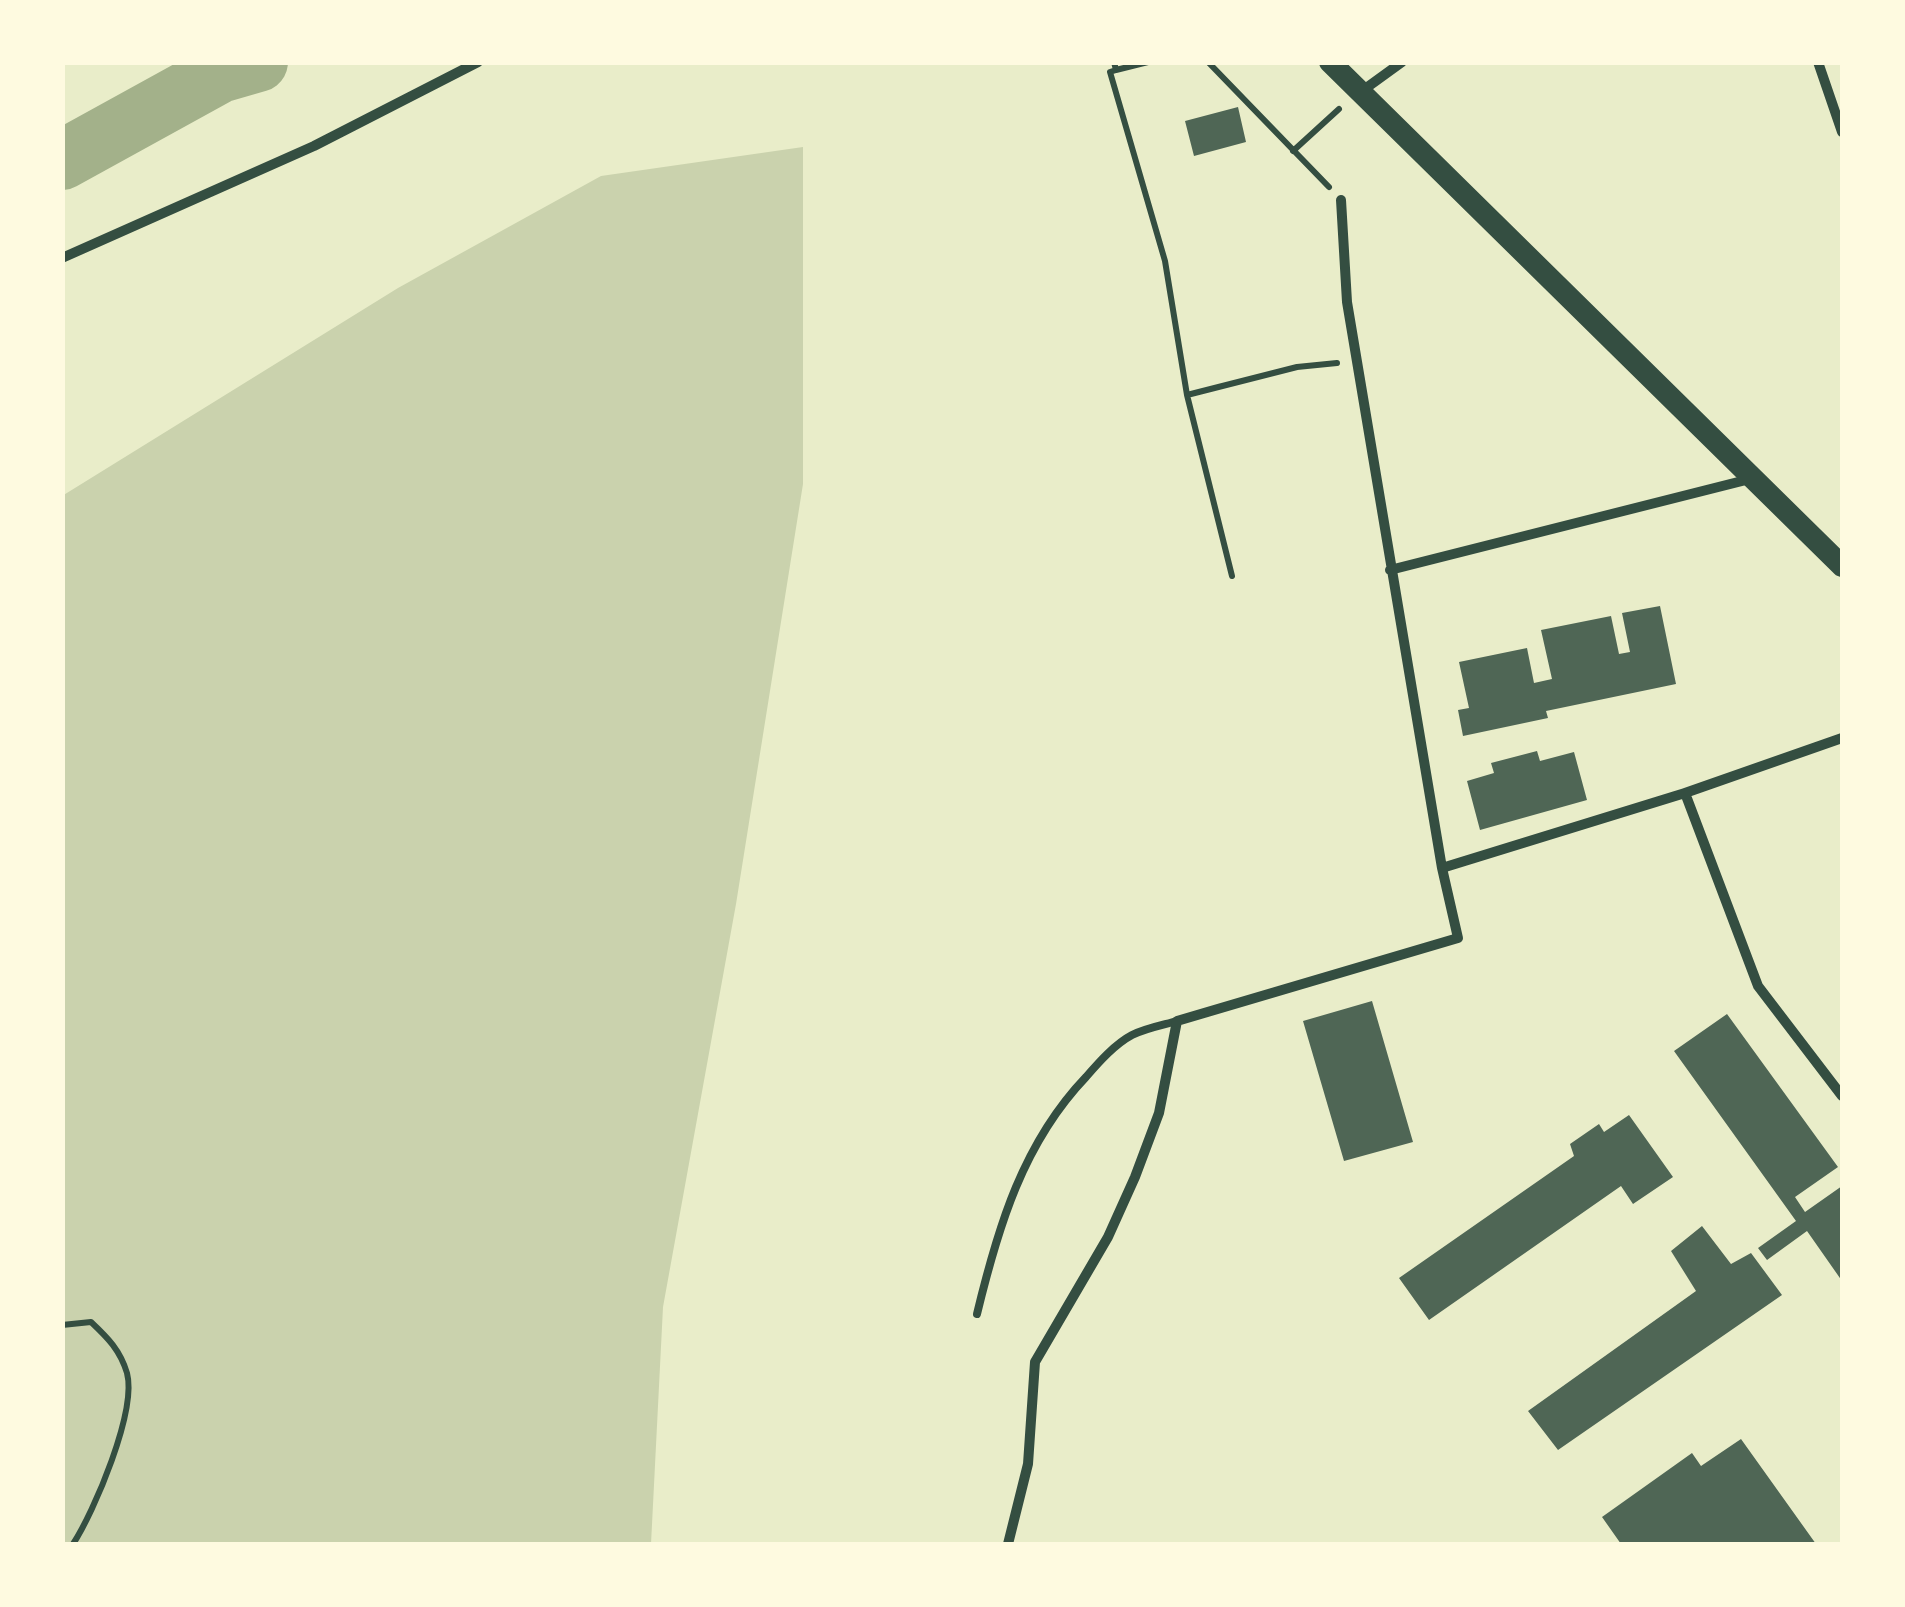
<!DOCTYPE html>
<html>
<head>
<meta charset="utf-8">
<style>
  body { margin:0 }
  #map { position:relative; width:1905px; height:1607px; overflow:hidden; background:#e9edc9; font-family:"Work Sans",sans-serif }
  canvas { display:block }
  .frame { position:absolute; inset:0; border:65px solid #fefae0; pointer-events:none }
</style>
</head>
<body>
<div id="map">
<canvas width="1905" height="1607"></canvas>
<div class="frame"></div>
</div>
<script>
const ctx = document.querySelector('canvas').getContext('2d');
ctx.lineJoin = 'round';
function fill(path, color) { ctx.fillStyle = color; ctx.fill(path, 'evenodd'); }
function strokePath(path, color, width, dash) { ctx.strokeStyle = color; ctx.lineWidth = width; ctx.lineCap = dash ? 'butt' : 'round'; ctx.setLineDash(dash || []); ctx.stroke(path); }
fill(new Path2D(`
  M803 147V484L736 904 663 1307 651 1544H63L62 496 398 288 601 176Z`), '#cad2ad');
strokePath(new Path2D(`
  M62 160 220 73 258 62`), '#a3b18a', 60);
fill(new Path2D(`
  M1238 107 1246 142 1194 156 1185 121Z
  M1660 606 1676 684 1546 711 1548 718 1463 736 1458 710 1469 708 1459 662 1527 648 1534 683 1552 679 1541 630 1611 616 1619 654 1630 652 1622 613Z
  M1537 751 1540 761 1574 752 1587 800 1480 830 1467 781 1494 773 1491 763Z
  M1372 1001 1413 1142 1344 1161 1303 1021Z
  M1727 1014 1838 1167 1795 1197 1805 1212 1842 1186V1281L1807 1231 1767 1260 1758 1248 1796 1221 1674 1051Z
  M1629 1115 1673 1177 1633 1204 1621 1186 1429 1320 1399 1278 1574 1156 1570 1144 1599 1124 1604 1132Z
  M1702 1226 1731 1264 1751 1253 1782 1295 1558 1450 1528 1411 1696 1291 1671 1251Z
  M1741 1439 1816 1544H1621L1602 1517 1692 1453 1701 1466Z`), '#4f6655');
strokePath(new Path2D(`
  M1114 62 1116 70 1110 72 1165 261 1187 395 1232 576
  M1208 62 1329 187
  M1116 70 1148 62
  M1293 151 1339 109
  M1187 395 1297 367 1337 363
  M62 1325 91 1322C108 1338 120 1350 127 1373 137 1411 94 1512 73 1544`), '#344e41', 6);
strokePath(new Path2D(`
  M977 1314C998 1227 1023 1143 1086 1077 1099 1062 1115 1044 1132 1035 1146 1028 1163 1025 1177 1021`), '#344e41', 8);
strokePath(new Path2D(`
  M1818 62 1842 132
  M1362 91 1402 62
  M1341 200 1347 302 1442 868 1685 793 1842 738
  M62 258 314 146 478 62
  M1390 570 1750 479
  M1685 793 1758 986 1842 1096
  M1008 1544 1028 1464 1035 1362 1108 1237 1135 1177 1159 1113 1177 1021 1458 938 1442 868`), '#344e41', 10);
strokePath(new Path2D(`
  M1330 62 1842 566`), '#344e41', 22);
</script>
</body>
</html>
